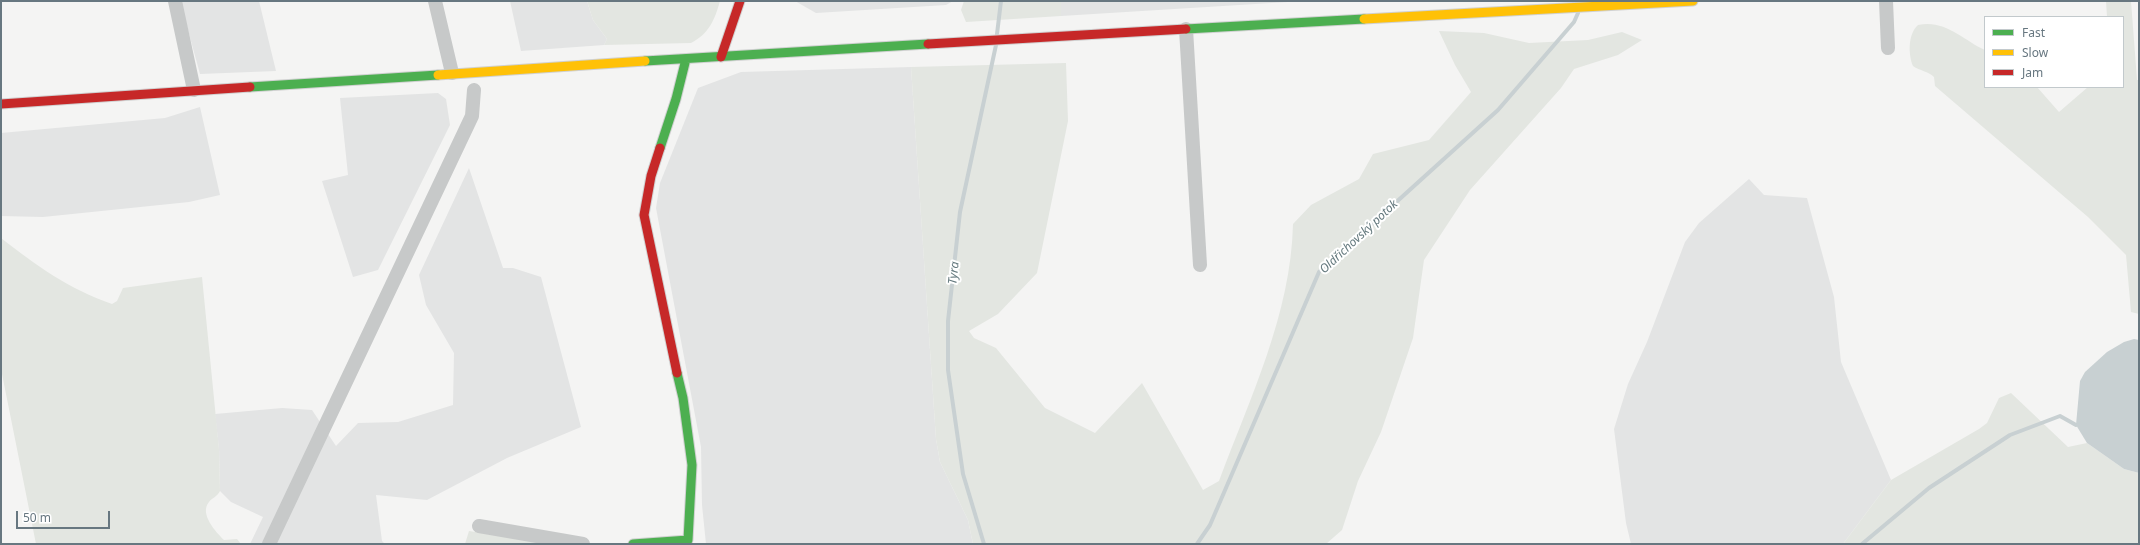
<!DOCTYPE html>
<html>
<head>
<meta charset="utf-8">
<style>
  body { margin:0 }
  #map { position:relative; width:2140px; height:545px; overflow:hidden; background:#f4f4f3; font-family:"Noto Sans",sans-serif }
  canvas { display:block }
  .frame { position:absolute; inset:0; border:2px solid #677780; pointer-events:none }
  .legend { position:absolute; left:1984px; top:16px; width:140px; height:72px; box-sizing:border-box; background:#fff; border:1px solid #c2c9cc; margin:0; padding:5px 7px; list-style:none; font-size:12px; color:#677780 }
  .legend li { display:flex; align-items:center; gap:8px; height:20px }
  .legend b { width:20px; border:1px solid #c2c9cc }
  .scale { position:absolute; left:16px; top:511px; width:94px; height:18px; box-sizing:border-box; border:2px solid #677780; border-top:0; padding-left:5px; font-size:12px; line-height:14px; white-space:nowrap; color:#677780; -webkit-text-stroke:3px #fff; paint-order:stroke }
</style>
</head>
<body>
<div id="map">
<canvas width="2140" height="545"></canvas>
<div class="frame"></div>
<ul class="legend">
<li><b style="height:5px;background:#4caf50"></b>Fast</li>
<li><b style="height:5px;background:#ffc107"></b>Slow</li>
<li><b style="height:5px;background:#c62828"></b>Jam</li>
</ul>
<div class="scale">50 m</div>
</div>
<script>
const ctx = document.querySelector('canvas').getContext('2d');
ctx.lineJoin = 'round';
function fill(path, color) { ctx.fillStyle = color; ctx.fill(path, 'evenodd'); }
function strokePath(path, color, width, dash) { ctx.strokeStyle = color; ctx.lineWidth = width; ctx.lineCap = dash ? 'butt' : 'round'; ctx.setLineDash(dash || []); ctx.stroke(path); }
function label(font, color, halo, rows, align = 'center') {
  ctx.font = font + ' "Noto Sans",sans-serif'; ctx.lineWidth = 4; ctx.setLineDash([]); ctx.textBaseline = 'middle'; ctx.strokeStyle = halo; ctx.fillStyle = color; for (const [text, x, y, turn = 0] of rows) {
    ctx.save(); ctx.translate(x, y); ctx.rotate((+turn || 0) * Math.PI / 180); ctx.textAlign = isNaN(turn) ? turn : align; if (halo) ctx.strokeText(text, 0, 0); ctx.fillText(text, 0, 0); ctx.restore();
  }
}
fill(new Path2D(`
  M180 1H259L276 71 200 74Z
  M510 1H587L593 20 607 39 604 45 521 51Z
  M795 1H953L946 5 816 13Z
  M1061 1H1304L1061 16Z
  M911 67 936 439 940 462 968 520 973 544H706L702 505 701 447 656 208 660 183 698 88 741 72Z
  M438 93 446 99 450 125 378 270 353 277 322 181 348 175 340 98Z
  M200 107 220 195 189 202 43 217 1 216V133L165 118Z
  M469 168 503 268H513L541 277 581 427 507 458 427 500 376 495 382 541 385 544H250L263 517 231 502 220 491 219 449 215 414 282 408 312 410 336 446 358 423 398 422 453 405 454 353 426 305 419 275Z
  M1749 179 1764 195 1807 198 1834 297 1841 362 1891 480 1843 544H1631L1626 523 1614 429 1628 384 1647 342 1685 242 1699 223Z`), '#e3e4e4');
fill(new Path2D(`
  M587 1H720C715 19 709 34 691 43L604 45 607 39 593 20Z
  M964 1H1061V16L966 22 961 10Z
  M2106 1H2131L2137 80H2139V314L2131 312 2126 255 2088 217 1935 86 1934 77C1928 71 1920 71 1913 66 1908 54 1908 34 1918 25 1945 19 1963 40 1985 50V87H2037L2059 112 2088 87H2123V17H2107Z
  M1439 31 1484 33 1529 43 1588 40 1622 32 1642 40 1618 55 1574 69 1561 88 1470 190 1424 260 1413 338 1381 432 1358 481 1342 530 1326 544H973L968 520 940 462 936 439 911 67 1066 63 1068 121 1037 273 998 314 969 331 974 338 996 348 1045 408 1095 433 1142 383 1203 490 1219 481C1250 398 1291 314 1293 224L1311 205 1359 179 1373 154 1429 140 1471 92 1455 65Z
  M1 238C37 266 69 289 112 304L117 301 123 288 202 277 219 449 220 491C217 497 213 497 209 502 199 514 216 532 224 540L237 539 241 544H36L1 369Z
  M2011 393 2068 447 2087 443 2124 469 2139 473V544H1843L1891 480 1979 429 1987 423 1999 398Z
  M469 531 553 544H465Z`), '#e3e6e1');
fill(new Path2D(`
  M2134 339 2139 340V473L2124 469 2087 443 2076 425 2080 381 2085 372 2107 352 2124 342Z`), '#c8d0d2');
strokePath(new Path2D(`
  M997 34 1001 1
  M984 544 963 474 948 370V321L960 212 996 45
  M1197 544 1210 525 1319 272 1498 110 1574 22 1578 13
  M1862 544 1929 488 2010 435 2060 416 2076 425`), '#c8d0d2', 4);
const fast = new Path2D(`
  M1186 29 1364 19
  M645 61 928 44
  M250 87 438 75
  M660 148 676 99 686 59
  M633 544 688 540 692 465 683 398 677 373`);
const slow = new Path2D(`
  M1364 19 1693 1
  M438 75 645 61`);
const jam = new Path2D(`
  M928 44 1186 29
  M721 57 740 1
  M1 104 250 87
  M660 148 651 176 644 215 677 373`);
strokePath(fast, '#d0d1d1', 11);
strokePath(slow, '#d0d1d1', 11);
strokePath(jam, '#d0d1d1', 11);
strokePath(new Path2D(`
  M175 1 194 90
  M435 1 452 73
  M1886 1 1888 48
  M1186 29 1200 265
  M479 526 583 544
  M269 544 472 116 474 90`), '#c7c9c9', 14);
strokePath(fast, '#4caf50', 9);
strokePath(slow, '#ffc107', 9);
strokePath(jam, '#c62828', 9);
label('italic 12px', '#63787d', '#fff', [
  ["Oldřichovský potok",1359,237,-43],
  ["Tyra",954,273,-84]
]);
</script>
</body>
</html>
